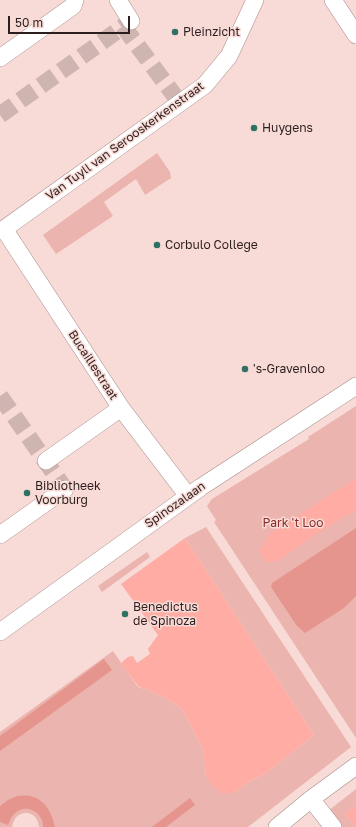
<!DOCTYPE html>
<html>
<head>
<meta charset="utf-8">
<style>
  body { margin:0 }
  #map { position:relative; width:356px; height:827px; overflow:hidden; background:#f8dad6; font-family:"Golos Text",sans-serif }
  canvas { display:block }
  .scale { position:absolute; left:8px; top:16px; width:122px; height:18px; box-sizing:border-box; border:2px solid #2a1f1e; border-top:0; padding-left:5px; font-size:12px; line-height:14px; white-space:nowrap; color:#2a1f1e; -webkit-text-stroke:3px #f8dad6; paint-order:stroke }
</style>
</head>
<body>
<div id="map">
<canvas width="356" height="827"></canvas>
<div class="scale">50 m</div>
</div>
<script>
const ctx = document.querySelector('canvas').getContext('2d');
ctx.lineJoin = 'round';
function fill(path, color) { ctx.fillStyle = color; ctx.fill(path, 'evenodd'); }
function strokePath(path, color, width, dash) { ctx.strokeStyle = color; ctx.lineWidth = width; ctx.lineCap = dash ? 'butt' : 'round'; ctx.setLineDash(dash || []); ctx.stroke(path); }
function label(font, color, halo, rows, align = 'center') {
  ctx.font = font + ' "Golos Text",sans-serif'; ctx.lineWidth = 3; ctx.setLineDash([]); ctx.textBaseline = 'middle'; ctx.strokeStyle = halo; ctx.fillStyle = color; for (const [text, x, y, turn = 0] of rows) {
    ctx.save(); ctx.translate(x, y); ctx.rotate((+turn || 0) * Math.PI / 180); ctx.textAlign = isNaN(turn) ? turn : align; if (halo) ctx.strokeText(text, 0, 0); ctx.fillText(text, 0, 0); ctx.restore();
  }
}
fill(new Path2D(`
  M157 153 170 172 171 178 145 195 136 179 104 202 113 216 56 254 43 235Z
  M356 406V738L214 522 216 520 207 506 212 499 309 439 308 437Z
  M206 527 351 747 248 827H39C37 808 15 808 12 827H0V732L113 651 138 687 149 690 168 699 182 709 203 749 206 776 235 792 250 781 266 773 314 735 185 538Z
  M147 552 150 557 102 592 98 586Z
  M356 789V805L345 814 355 827H340L328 811Z`), '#ecb4ae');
fill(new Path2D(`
  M356 528V596L344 608 305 633 297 626 271 587 272 583Z
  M104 659 112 670 0 751V736Z
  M17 796C21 796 26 795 30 796 45 799 52 813 55 827H43C44 812 25 802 14 814 11 817 10 821 8 825L0 822V806L8 800Z
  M190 798 195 805 166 827H152Z`), '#e5958d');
fill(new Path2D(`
  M356 478V510L320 532 279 560 267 563 258 549 262 547 269 534Z
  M185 538 314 735 266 773 250 781 235 792 222 794 213 786 206 776 203 749 182 709 168 699 149 690 139 687 122 665V662L128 657 133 656 137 663 150 654 148 649 158 635 121 584Z
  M356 805V827H355L345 814Z`), '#feaca4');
strokePath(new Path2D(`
  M123 26 180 103
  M0 115 131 21
  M0 396 65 489`), '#cfb5b1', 17, [17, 8]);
const minor = new Path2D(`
  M118 0 131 21
  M333 0 356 35
  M0 58 73 6 75 0
  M4 229 205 85 229 56 255 0
  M4 229 121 408 188 496
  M46 461 121 408
  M0 535 65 489
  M0 632 201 487 356 386
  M311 799 333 827
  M277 827 311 799 356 766`);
strokePath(minor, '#a68b88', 18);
strokePath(minor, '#fff', 17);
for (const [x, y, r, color] of [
  [175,32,4,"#2f7162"],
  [254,128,4,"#2f7162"],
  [157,245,4,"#2f7162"],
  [245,369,4,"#2f7162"],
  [27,493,4,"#2f7162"],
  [125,614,4,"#2f7162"]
]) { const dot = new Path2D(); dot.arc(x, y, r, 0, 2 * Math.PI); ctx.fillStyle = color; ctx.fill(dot); strokePath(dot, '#f8dad6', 1.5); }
label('12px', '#2a1f1e', '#f8dad6', [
  ["Pleinzicht",183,32],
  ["Huygens",262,128],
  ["Corbulo College",165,245],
  ["'s-Gravenloo",253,369],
  ["Bibliotheek",35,486],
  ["Voorburg",35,500],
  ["Benedictus",133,607],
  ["de Spinoza",133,621]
], 'left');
label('12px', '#2a1f1e', '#f8dad6', [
  ["Van Tuyll van Serooskerkenstraat",125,141,-36],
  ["Bucaillestraat",93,365,57],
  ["Spinozalaan",175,505,-35]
]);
label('12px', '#8a2d2a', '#f8dad6', [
  ["Park 't Loo",293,523]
]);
</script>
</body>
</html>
